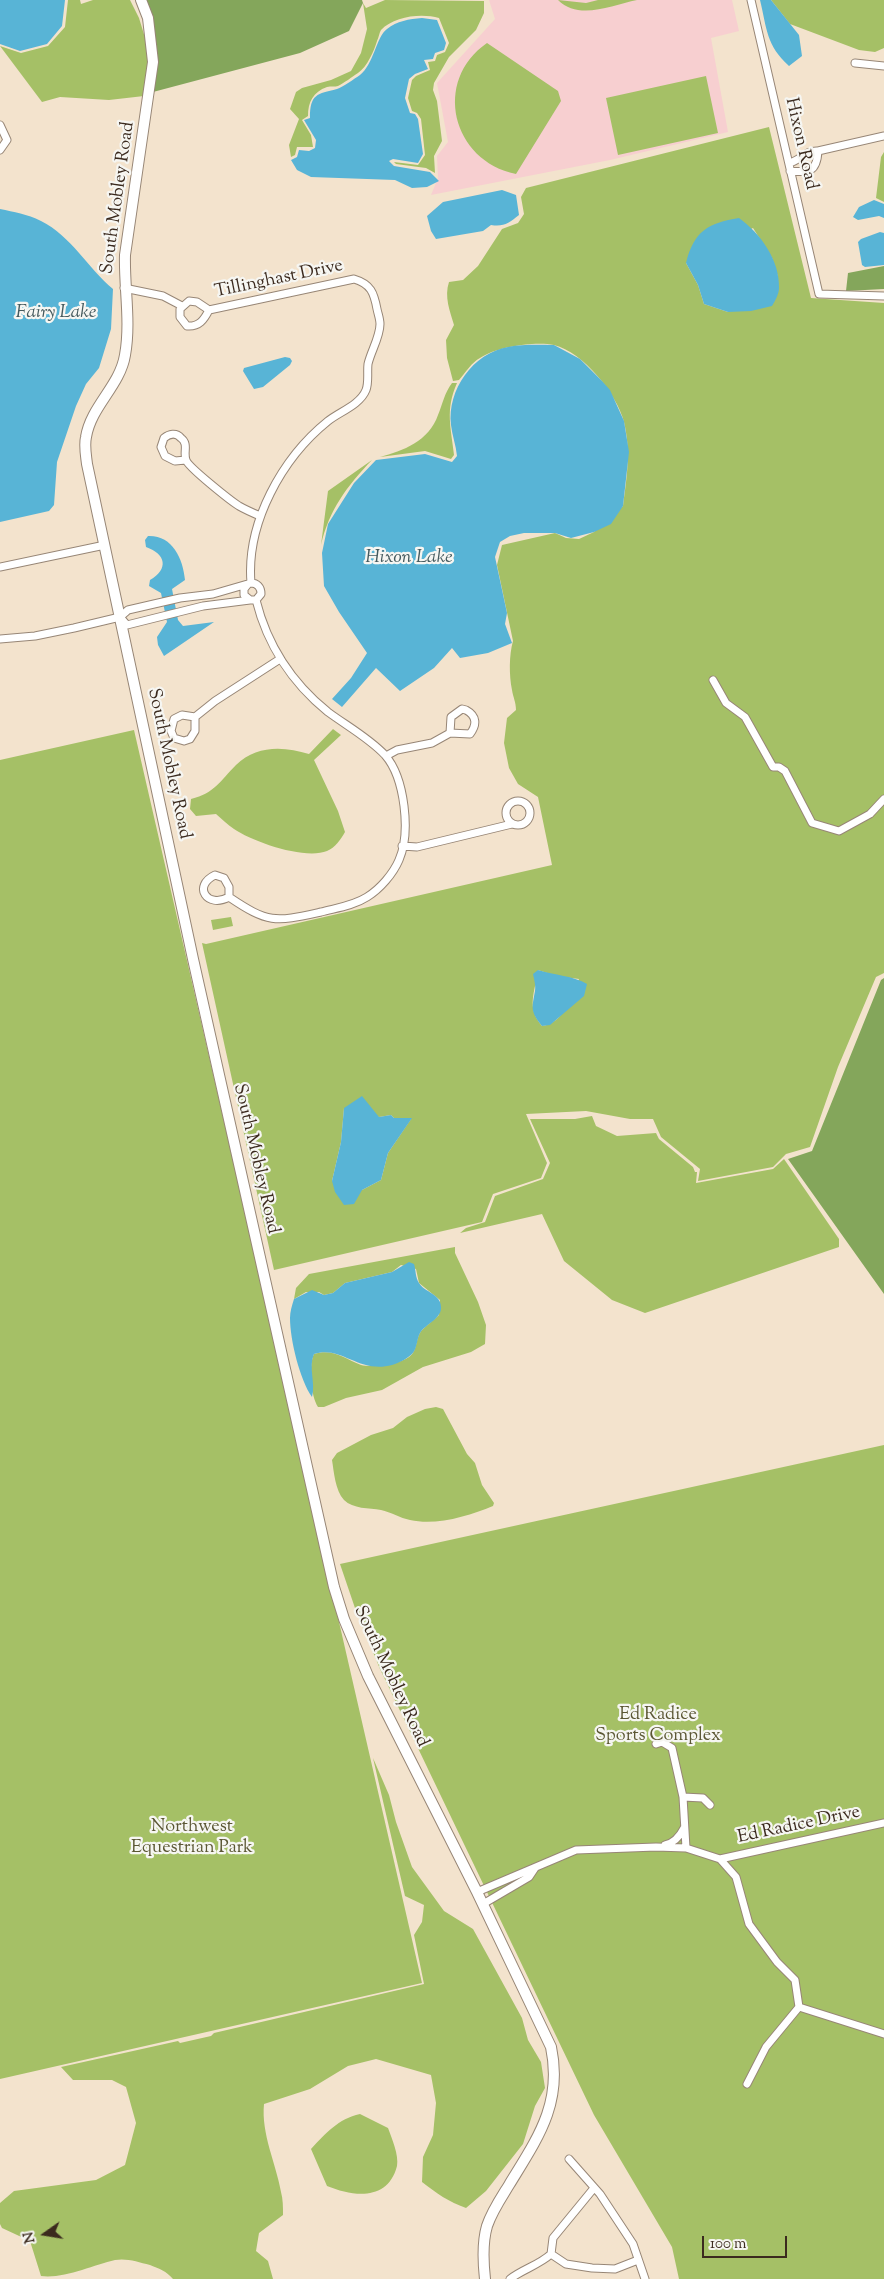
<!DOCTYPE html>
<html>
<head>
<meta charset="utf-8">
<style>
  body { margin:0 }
  #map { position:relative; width:884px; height:2279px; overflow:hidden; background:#f3e3cd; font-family:"Sorts Mill Goudy",serif }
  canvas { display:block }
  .north { position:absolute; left:20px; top:2209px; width:50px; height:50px; -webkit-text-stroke:4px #f6f6f2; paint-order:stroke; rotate:257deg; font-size:14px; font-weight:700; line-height:20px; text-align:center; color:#3b2a1e }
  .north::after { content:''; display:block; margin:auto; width:18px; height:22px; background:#3b2a1e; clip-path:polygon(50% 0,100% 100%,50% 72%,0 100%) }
  .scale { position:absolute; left:702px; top:2236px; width:85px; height:22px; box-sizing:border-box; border:2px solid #3b2a1e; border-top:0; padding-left:6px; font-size:15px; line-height:18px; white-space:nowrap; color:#3b2a1e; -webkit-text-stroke:4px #f6f6f2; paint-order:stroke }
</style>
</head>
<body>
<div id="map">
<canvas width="884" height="2279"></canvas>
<div class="north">N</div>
<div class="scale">100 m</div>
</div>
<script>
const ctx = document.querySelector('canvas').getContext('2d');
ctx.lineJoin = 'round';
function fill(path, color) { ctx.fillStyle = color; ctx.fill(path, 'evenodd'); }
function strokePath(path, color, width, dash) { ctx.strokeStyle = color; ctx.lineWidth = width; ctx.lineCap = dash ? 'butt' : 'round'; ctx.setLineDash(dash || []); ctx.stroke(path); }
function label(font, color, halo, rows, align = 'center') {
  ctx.font = font + ' "Sorts Mill Goudy",serif'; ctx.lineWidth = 4.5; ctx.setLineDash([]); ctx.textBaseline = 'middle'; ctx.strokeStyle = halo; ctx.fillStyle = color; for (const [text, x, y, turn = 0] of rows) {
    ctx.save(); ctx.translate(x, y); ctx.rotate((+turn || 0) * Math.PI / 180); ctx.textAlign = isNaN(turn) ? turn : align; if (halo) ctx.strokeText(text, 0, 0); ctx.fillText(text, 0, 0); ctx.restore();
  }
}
fill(new Path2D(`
  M489 0H732L739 31 711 38 728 132 610 160 431 195 438 178 437 156 448 142 437 83 495 19Z`), '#f7cfd0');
fill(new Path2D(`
  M68 0H80L81 4 93 0H130L139 18 150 54 144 96 109 100 60 97 42 102 0 46 21 53 48 46 65 27Z
  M385 0 484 1V13L476 30 449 57 434 83 433 90 437 101 442 141 434 156 435 173 426 168 396 164 394 162 418 165 425 155 421 119 417 113 412 111 408 98 412 80 416 76 430 70 428 62 435 61 437 55 445 52 449 43 439 18C422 13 394 16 381 30 379 33 379 37 377 41 374 51 367 67 358 73 352 77 344 83 338 86 335 87 331 86 327 87 313 92 308 102 308 116L302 120 311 135 313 147H297L295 155 291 157 289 145 299 119 290 109 296 92 302 88 331 80 351 71 361 53 367 29 363 3 366 8Z
  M558 0 586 3 598 0H637C612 5 579 21 558 0Z
  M771 0H884V48L875 52 859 50 790 24Z
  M487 43 558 91 561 101 516 174C452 161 432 81 487 43Z
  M706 76 718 133 618 155 606 98Z
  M769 127 811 298 884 303V973L876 977 838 1067 810 1147 786 1154 773 1167 698 1181 700 1169 661 1137 653 1119H630L586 1111 526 1114 547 1163 541 1178 493 1194 482 1222 274 1270 202 943 206 944 552 865 538 797 518 784 509 768 504 743 507 718 516 710C516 702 513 697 512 690 509 675 509 655 513 641L497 565 502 545 555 533 566 538 579 539 594 532 623 506C627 476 631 452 624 422 617 394 583 352 554 345 535 341 496 347 480 358 472 362 465 373 459 380L453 381 447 358 446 340 454 325C450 311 444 297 449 282L463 280 478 266 502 229 518 223 524 214 521 197 526 188ZM753 228 772 258 778 277 728 312 704 304 698 285 686 263ZM538 970 556 976 579 979C571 997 564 1023 542 1026 526 1007 535 993 538 970ZM344 1108 379 1117 391 1115 394 1118 411 1119 388 1153 381 1180 362 1190 332 1181 341 1142Z
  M884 152V202L876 198 881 157Z
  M452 383H457C445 410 451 427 454 455L451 459 425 451 380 457C403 451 429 441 438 415 443 403 444 394 452 383Z
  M372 460C347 486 329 510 321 545L328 491Z
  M333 729 341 735 314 760 338 811 345 832C341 839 335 848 327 851 305 860 253 842 234 829 228 825 222 819 216 814L196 816 190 809 191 799C215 793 220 781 236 765 256 745 284 746 309 754Z
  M134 730 422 1983 0 2079V760Z
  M231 917 233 926 213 930 211 920Z
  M592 1116 596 1126 617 1136 656 1133 659 1139 693 1167 695 1172H697L696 1183 773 1169 784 1159 839 1239V1247L645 1313 612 1300 564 1261 542 1214 460 1233 466 1228 485 1222 495 1196 543 1179 550 1163 530 1119H575Z
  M455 1247V1253L478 1302 486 1325 485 1344 471 1352 423 1367 382 1390 346 1398 324 1407H318C311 1396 308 1367 314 1354 333 1348 345 1359 361 1365 373 1368 399 1364 409 1357 418 1351 415 1338 422 1330 427 1325 434 1320 439 1315L440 1300 419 1283 416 1269 401 1265 392 1272 345 1283 333 1293 324 1295 319 1292H306L294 1299 296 1288 309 1274Z
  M436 1407 443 1409 467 1454 475 1463 482 1485 494 1503 493 1506C469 1516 436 1526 410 1520 400 1518 391 1512 381 1510 369 1508 353 1509 344 1500 335 1490 334 1472 332 1460L337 1453 371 1435 393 1428 407 1417 425 1409Z
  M884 1445V2279H679L672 2247 594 2115 380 1669 356 1611 340 1564Z
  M373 1758 389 1795 396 1822 412 1867 444 1911 473 1929 522 2018 528 2040 541 2062 545 2088 535 2106 523 2144 486 2191 466 2208C449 2202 436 2193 422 2182L423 2157 433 2135 436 2103 431 2075 376 2059 348 2066 310 2089 264 2104C261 2134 276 2163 281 2192 283 2199 283 2207 283 2215L259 2233 256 2251 268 2261 273 2279H173C166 2271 160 2269 150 2265 138 2262 127 2258 115 2260 93 2265 64 2279 41 2276L30 2241 2 2228 0 2224V2203L14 2191 96 2180 125 2165 136 2123 126 2087 112 2080H73L61 2067 178 2041 180 2043 211 2036 214 2033 424 1984 414 1935 422 1922 424 1905 405 1896Z
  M360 2114 388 2128C392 2139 399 2155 397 2166 388 2201 354 2197 327 2186L311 2149C326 2133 338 2119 360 2114Z`), '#a5c066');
fill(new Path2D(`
  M144 0H362L363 3 349 31 300 53 153 92Z
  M884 266V289L846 291 848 273Z
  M884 978V1294L788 1159 812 1151 881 980Z`), '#84a65b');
fill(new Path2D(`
  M0 0H65L62 26 47 44 20 51 0 44Z
  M760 0H771L799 35 802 56 789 66C766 45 767 29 760 0Z
  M422 18 437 20 446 43 444 50 435 53 433 59 424 60 428 69 415 74 409 79 405 98 410 113 415 114 418 119 423 154 418 163 393 159 389 161 394 166 430 172 439 181 427 187 412 188 395 180 311 177 297 170 291 160 297 157 299 150 309 151 315 148 316 140 304 120 310 118C310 94 317 94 337 89 343 87 354 79 360 75 374 64 376 37 387 29 397 21 409 19 422 18Z
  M502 190 516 195 519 215C509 223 504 227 491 225L483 231 436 239 431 231 427 216 443 202Z
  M874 200 884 204V218L879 216 858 220 853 217 859 207Z
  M0 209C14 212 27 214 41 221 71 236 88 268 113 289L111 329 99 368 86 384 76 406 57 462 54 505 49 511 0 522Z
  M739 218C760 233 780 260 779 288 779 294 775 301 772 306L751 311 728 312 704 304 698 285 686 263C694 231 708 223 739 218Z
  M880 232 884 233V265L865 267 862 265 858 242 861 239Z
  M554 345 580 359 602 381 610 390 624 421 629 452 623 506 611 524 594 532 571 538 555 533H524L510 536 500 542 495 557 507 613 505 624 512 643 488 653 460 658 452 648 434 668 400 691 376 668 342 707 332 699 351 678 367 653 339 612 324 586 322 553 328 524 354 483 376 460 425 454 452 462 457 456C456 445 452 435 451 425 447 390 473 353 508 347 523 344 539 345 554 345Z
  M285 357 290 358 292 361 290 365 263 387 254 389 243 371 244 368Z
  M148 536C172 535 183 558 185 580L172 589 178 620 183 626 214 622 164 656 158 645 157 637 167 622 161 593 149 586 150 580C169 569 166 554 146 547L145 540Z
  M538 970C554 975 574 976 587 984L584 996 550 1025 542 1026C530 1011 532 1008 535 991 536 986 534 979 533 974Z
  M362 1096 379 1117 391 1115 394 1118H412L388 1153 381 1180 362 1190 354 1204 344 1205 335 1192 332 1181 341 1142 344 1108Z
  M409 1262 414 1264C416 1270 415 1277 419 1283 424 1292 441 1294 441 1307 442 1317 429 1323 422 1330 416 1337 418 1348 412 1354 407 1359 398 1363 392 1365 359 1374 341 1345 314 1354 308 1368 316 1383 312 1397 300 1380 290 1340 290 1318 290 1312 292 1305 294 1299L312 1290 324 1295 333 1293 345 1283 392 1272Z`), '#58b4d6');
const street = new Path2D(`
  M751 0 819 294 884 296
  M855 63 884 66
  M0 125 7 140 0 150
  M818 151 884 136
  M789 163C800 161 805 150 818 151 817 172 809 173 790 171
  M124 288 163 296 182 306
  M209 310C204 320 199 327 187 326L180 317V309L189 301 197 302 209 310 354 279C371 284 374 293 377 309 378 314 380 319 380 324 380 337 371 351 368 364 367 372 369 382 366 390 360 405 339 412 328 421 282 458 246 523 251 583
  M186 460 175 461 165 456 161 447 164 438C169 434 176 432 181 438 189 444 183 452 186 460 188 467 231 501 239 506 246 510 253 513 260 516
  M0 567 105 545
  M120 617 127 625 203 606 250 600
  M0 639 35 636 74 628 120 617 128 610 180 598 213 594 251 583C257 583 261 587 261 594L256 600H250L244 595V589L248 584
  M713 680 726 703 745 717 773 767H779L785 771 812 823 839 831 870 814 884 799
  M195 717V731L190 739 184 741 174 738 171 731 174 719 182 715 195 717 215 701 280 659
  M386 756 397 750 432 743 450 733 470 734C477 725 477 716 466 710L462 709 451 717 450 733
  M506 813a12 12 0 1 1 24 0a12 12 0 1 1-24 0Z
  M402 846 417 847 512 824
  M229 897C207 909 192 886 215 875L224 878 229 887V897C269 924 275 922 321 912 336 908 353 906 367 897 380 889 393 874 399 860 411 833 405 778 385 755 369 738 347 726 328 712 292 683 267 644 256 600
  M656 1744 662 1742 672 1748 683 1797 686 1848
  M683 1797 703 1798 710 1805
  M665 1845C674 1843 680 1836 684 1828
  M720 1859 884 1823
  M477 1892 576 1850 656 1847 686 1848 720 1859 736 1877 749 1924 777 1962 795 1980 799 2007 766 2047 747 2084
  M483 1904 529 1877 535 1868
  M799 2007 884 2034
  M569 2159 600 2194 633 2244 645 2279
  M594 2188 553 2238 551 2254 566 2264 592 2268 615 2269 638 2260
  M510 2279C523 2269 539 2265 551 2254`);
const secondary = new Path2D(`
  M141 0 148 18 153 62 125 255C124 287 131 322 125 355 120 386 91 406 86 437 84 446 86 455 87 464L193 959 334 1587 344 1619 368 1676 477 1892 551 2047C563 2104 537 2139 509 2185 501 2198 492 2211 487 2226 482 2243 483 2261 485 2279`);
strokePath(street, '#978676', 9);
strokePath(secondary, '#978676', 12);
strokePath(street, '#fff', 7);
strokePath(secondary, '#fff', 10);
label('18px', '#3b2a1e', '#f6f6f2', [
  ["Hixon Road",800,144,77],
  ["South Mobley Road",119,198,-82],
  ["Tillinghast Drive",279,280,-12],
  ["South Mobley Road",168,764,78],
  ["South Mobley Road",255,1159,77],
  ["South Mobley Road",390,1677,65],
  ["Ed Radice Drive",799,1826,-12]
]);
label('18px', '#5b5734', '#f6f6f2', [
  ["Ed Radice",658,1716],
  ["Sports Complex",658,1737],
  ["Northwest",192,1828],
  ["Equestrian Park",192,1849]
]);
label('italic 19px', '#455a5e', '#f6f6f2', [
  ["Fairy Lake",56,314],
  ["Hixon Lake",409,559]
]);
</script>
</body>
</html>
